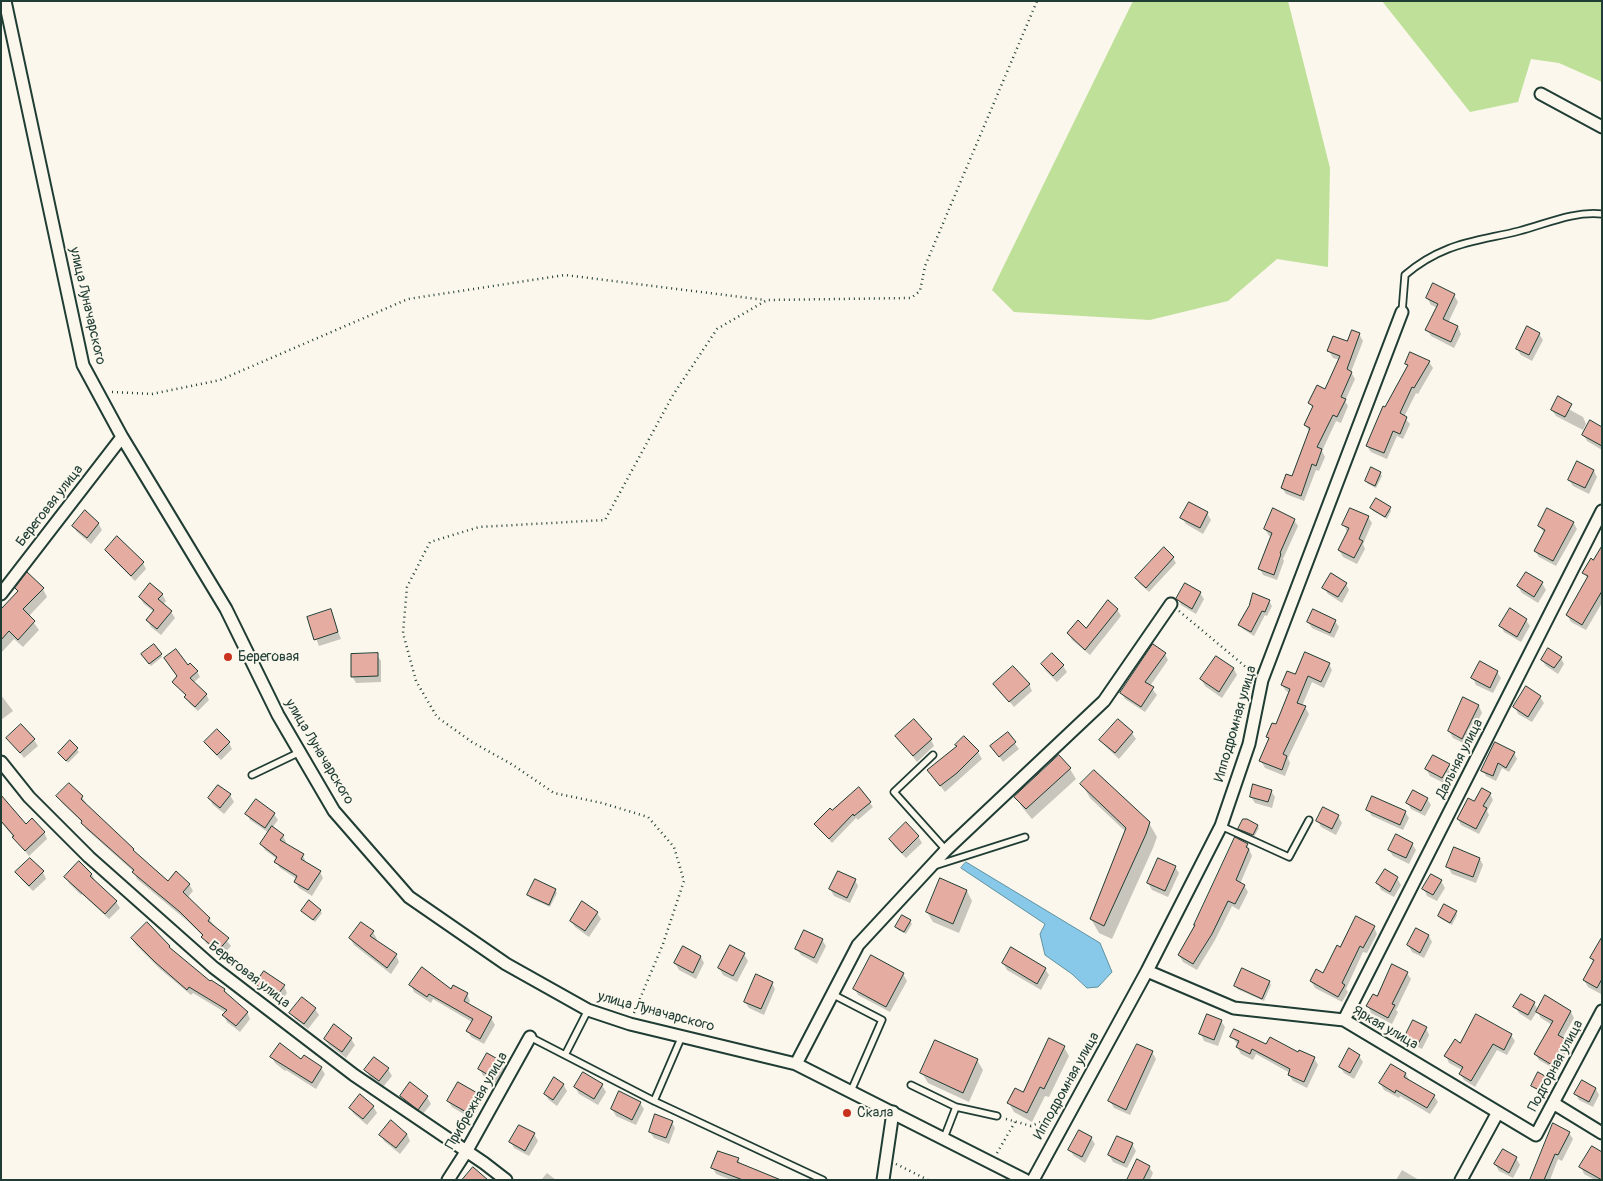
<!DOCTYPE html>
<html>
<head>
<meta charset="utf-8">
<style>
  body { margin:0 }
  #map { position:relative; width:1603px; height:1181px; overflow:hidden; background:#fbf7ec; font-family:Pangolin,sans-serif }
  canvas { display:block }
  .frame { position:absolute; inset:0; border:2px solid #1f3d34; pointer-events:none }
</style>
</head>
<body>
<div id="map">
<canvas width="1603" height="1181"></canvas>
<div class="frame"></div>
</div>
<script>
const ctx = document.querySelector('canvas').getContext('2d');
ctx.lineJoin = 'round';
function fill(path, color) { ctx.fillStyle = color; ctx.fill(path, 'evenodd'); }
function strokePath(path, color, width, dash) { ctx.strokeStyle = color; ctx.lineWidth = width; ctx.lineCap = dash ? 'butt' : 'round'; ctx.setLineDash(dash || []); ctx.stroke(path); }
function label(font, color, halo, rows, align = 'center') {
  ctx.font = font + ' Pangolin,sans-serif'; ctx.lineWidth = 4; ctx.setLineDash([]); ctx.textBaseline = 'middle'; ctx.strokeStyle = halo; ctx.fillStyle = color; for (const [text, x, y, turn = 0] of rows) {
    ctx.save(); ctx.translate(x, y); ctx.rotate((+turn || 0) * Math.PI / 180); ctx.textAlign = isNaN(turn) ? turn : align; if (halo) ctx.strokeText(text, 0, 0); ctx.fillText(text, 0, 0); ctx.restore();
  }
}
fill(new Path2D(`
  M1133 1H1288L1330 168 1328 267 1277 259 1228 301 1150 320 1014 312 992 290Z
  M1382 1H1602V82L1559 63 1531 59 1518 102 1470 112Z`), '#bee099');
const water = new Path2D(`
  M966 862 1100 943 1112 972 1098 987 1087 988 1072 974 1045 955 1040 934 1045 924 961 868Z`);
fill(water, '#88c9e9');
strokePath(water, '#5e91a1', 1);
fill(new Path2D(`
  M1454 295 1458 302 1448 323 1458 327 1461 334 1454 348 1431 336 1427 330 1438 308 1431 305 1427 298Z
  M1359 334 1363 341 1351 372 1355 379 1345 401 1348 406 1341 423 1336 421 1322 451 1325 457 1319 471 1316 470 1304 501 1286 494 1282 488 1293 478 1309 431 1305 425 1313 409 1310 403 1326 391 1340 360 1333 358 1329 351 1348 342Z
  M1539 334 1543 340 1532 361 1521 355 1517 349Z
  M1429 362 1433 368 1418 394 1416 393 1404 417 1410 424 1403 439 1397 436 1387 459 1371 452 1367 446 1408 367 1407 364Z
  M1556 402 1583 417 1586 424 1583 430 1556 416 1552 410Z
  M1602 428V450L1587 441 1584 435Z
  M1594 471 1597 477 1589 494 1573 486 1569 480Z
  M1380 473 1382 476 1376 488 1368 484 1366 481Z
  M1371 508H1390L1391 511 1387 519 1373 511Z
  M1207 513 1211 520 1203 534 1186 524 1182 518Z
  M1368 517 1372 523 1363 544 1365 549 1357 564 1343 557 1339 550 1347 532 1344 525Z
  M1294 520 1298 526 1283 559 1284 561 1277 580 1263 575 1260 569 1272 537 1269 536 1265 529Z
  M1573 522 1577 529 1556 566 1539 557 1535 551 1545 534 1539 526Z
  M98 523 102 530 91 544 77 532 73 526Z
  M1602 549V603L1586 630 1571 622 1567 615 1588 579 1584 573Z
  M106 550 143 563 146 569 135 581 110 556Z
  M1173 558 1176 563 1149 592 1140 584 1137 579Z
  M1526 573 1542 583 1546 590 1538 603 1522 593 1518 587Z
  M1346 584 1349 590 1342 603 1328 594 1324 588Z
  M16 588 43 589 47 597 29 616 39 630 23 647 14 639 1 653V611L19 592Z
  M1200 593 1204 599 1196 614 1181 605 1178 599Z
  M162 594 166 601 163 605 171 612 175 618 161 635 151 627 147 620 154 612 144 604 140 598Z
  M1269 601 1272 606 1267 616 1265 615 1254 636 1243 629 1240 625Z
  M1117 609 1121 616 1090 655 1072 640 1068 633 1086 629Z
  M330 611 341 639 319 646 308 618Z
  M1526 620 1530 626 1521 642 1504 632 1501 626Z
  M1335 621 1339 627 1334 638 1312 628 1308 622Z
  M1165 654 1168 660 1150 686 1157 695 1145 712 1125 699 1122 693Z
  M161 655 162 657 151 666 145 657Z
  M377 655 381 661V682L356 683 352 676Z
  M1052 655 1063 666 1067 672 1057 682 1046 671 1042 665Z
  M1216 657 1234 669 1237 675 1222 698 1205 686 1201 679Z
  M1561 658 1564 664 1558 674 1546 666 1542 660Z
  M1329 664 1332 670 1324 688 1312 682 1302 706 1305 707 1309 714 1288 758 1290 763 1285 776 1265 768 1261 761 1269 740 1268 737 1276 726 1290 693 1286 691 1282 685 1296 676Z
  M188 667 197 671 200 677 193 683 206 694 209 700 198 711 189 703 187 697 174 682Z
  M1497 672 1501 678 1493 693 1476 685 1473 678Z
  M995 684H1029L1032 691 1014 707Z
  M1 695 13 711 1 720Z
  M1540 697 1544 703 1532 722 1518 714 1515 707Z
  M1464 699 1479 706 1482 713 1465 744 1453 738 1449 731Z
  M1007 733 1019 749 1003 762 992 746Z
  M1132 733 1136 739 1119 759 1105 746 1101 740Z
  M897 736 931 740 934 746 917 762Z
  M8 738 34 740 38 746 24 758Z
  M964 738 978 752 982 759 945 792 928 770 958 747Z
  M70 742 79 752 68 763 59 753Z
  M206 742 229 743 232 749 221 760 209 748Z
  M1514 753 1517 759 1509 772 1502 768 1496 781 1486 776 1483 771Z
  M1449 765 1453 771 1446 784 1430 776 1426 769Z
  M1070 769 1076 779 1032 819 1022 807 1016 797Z
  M1082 784 1149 823 1157 837 1153 848 1112 939 1099 933 1091 919 1126 832 1090 798Z
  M859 789 873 807 858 820 856 818 832 843 816 824Z
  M1271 791 1275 797 1272 808 1255 803 1251 797Z
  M1490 794 1493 800 1487 811 1489 815 1479 834 1461 825 1458 819 1474 803Z
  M230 795 234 802 224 814 213 805 209 798Z
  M58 796 82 797 86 803 85 804 133 850 135 854 168 883 189 884 193 891 187 898 209 919 231 946 222 956 206 943 203 936 185 919 137 879 134 872 86 829 82 822 62 803Z
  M1 798 26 826 44 832 47 839 29 856 1 822Z
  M1427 799 1431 805 1425 816 1411 809 1408 803Z
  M1368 810 1405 812 1409 818 1403 830 1372 816Z
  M247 814H274L278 820 272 828 283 836 286 842 285 844 303 855 306 863 320 872 323 878 312 896 299 888 295 882 297 879 280 868 276 862 277 859 265 850 261 844 269 833 250 820Z
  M1338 816 1342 823 1336 835 1321 827 1318 821Z
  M1257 826 1259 828 1254 837 1241 831 1240 829Z
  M918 836 922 843 906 858 894 846 890 839Z
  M1247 844 1252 856 1240 884 1244 885 1248 892 1239 910 1232 906 1215 940 1197 970 1183 962 1179 955Z
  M1412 844 1416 850 1409 864 1393 856 1389 850Z
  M1480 859 1483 865 1476 883 1452 874 1448 867Z
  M1175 867 1179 873 1168 897 1152 890 1148 883Z
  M1385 871 1397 878 1401 885 1394 897 1381 890 1378 883Z
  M17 872H43L46 879 33 891 21 879Z
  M92 874 95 881 116 902 120 908 109 919 82 894 81 895 69 883 66 877Z
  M855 880 858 886 850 903 834 896 830 889Z
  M941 880 967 891 972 901 959 933 933 922 927 912Z
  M1441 881 1445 888 1437 901 1427 896 1424 889Z
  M555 890 557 893 550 907 530 898 529 895Z
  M303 911H320L322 913 315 922Z
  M1456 912 1457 915 1452 925 1441 919 1439 916Z
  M597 913 601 919 589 937 575 927 571 921Z
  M910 921 912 924 906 934 898 930 896 927Z
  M361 923 373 932 377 939 375 941 396 955 399 962 391 974 354 945 350 938Z
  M1374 927 1377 934 1367 953 1363 952 1346 989 1348 992 1342 1002 1315 988 1311 981 1324 975 1340 948Z
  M1429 936 1432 942 1424 958 1412 952 1408 945Z
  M132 939 169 947 171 950 210 983 224 989 228 996 247 1012 250 1019 240 1032 227 1022 224 1016 226 1013 193 993 191 995 160 969 136 945Z
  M822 940 826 946 817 964 801 955 797 949Z
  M1602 948V992L1601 994 1588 987 1584 980 1594 963 1591 958Z
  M744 954 748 961 737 982 723 975 719 968Z
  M701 957 704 963 696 979 679 970 675 963Z
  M1003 963 1045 969 1049 975 1041 990 1007 970Z
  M1407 973 1411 979 1396 1010 1398 1012 1392 1024 1371 1013 1368 1006Z
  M903 974 907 981 890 1012 858 995 855 989Z
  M1269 982 1271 985 1264 1001 1237 989 1236 986Z
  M772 983 775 989 764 1015 749 1008 745 1002Z
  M257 984 284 986 287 993 279 1004 261 990Z
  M411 985 451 990 467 994 470 1001 468 1005 491 1018 495 1025 484 1044 471 1037 468 1031 472 1022 433 999 431 1003 414 992Z
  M1546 997 1571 1012 1574 1018 1562 1039 1566 1041 1569 1047 1556 1070 1539 1060 1535 1054 1552 1025 1541 1018 1537 1011 1531 1021 1519 1013 1515 1007 1534 1003 1538 1010Z
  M315 1009 319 1015 308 1029 295 1019 291 1013Z
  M1221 1021 1225 1027 1218 1046 1204 1041 1201 1034Z
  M335 1026 351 1039 355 1045 346 1058 329 1045 325 1039Z
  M1426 1028 1429 1035 1422 1049 1410 1043 1406 1036Z
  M1511 1035 1515 1041 1507 1055 1497 1050 1475 1087 1464 1080 1460 1074 1462 1070 1449 1063 1446 1056 1461 1045Z
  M1232 1037 1314 1058 1318 1065 1307 1088 1293 1081 1289 1075 1290 1073 1256 1054 1253 1060 1241 1054 1237 1047 1238 1045Z
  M1064 1047 1069 1056 1049 1097 1045 1096 1032 1122 1014 1112 1009 1103 1024 1094Z
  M1152 1052 1156 1059 1130 1115 1114 1108 1110 1101Z
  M487 1055 500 1062 504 1069 496 1083 483 1076 480 1069Z
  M1359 1056 1363 1062 1354 1079 1344 1073 1340 1067Z
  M272 1057 301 1060 321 1068 325 1074 316 1089 286 1070 285 1071 275 1063Z
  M977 1060 983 1070 969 1102 928 1083 922 1073Z
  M388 1069 392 1076 383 1087 370 1077 366 1070Z
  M1406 1074 1409 1080 1434 1096 1438 1102 1430 1114 1400 1096 1399 1098 1384 1090 1380 1083Z
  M1549 1080 1550 1082 1544 1094 1534 1088 1533 1086Z
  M458 1083 479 1095 482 1102 472 1119 452 1107 448 1101Z
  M410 1084 427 1097 431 1104 422 1115 405 1102 401 1096Z
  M563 1084 567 1091 557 1106 549 1100 545 1094Z
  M602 1085 606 1092 598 1105 579 1094 575 1087Z
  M1596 1089 1599 1095 1593 1107 1579 1100 1576 1094Z
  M640 1103 644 1109 636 1125 616 1116 612 1109Z
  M373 1106 377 1113 367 1125 354 1114 350 1108Z
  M672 1122 675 1128 669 1144 654 1138 650 1132Z
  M1569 1133 1573 1139 1562 1161 1558 1159 1550 1180H1531Z
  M407 1134 410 1141 400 1154 384 1141 381 1135Z
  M534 1134 538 1141 529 1156 514 1148 511 1142Z
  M1091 1138 1095 1144 1085 1163 1074 1156 1070 1150Z
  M1132 1144 1136 1151 1127 1168 1113 1162 1109 1155Z
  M1503 1151 1516 1158 1520 1165 1513 1178 1499 1171 1495 1164Z
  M738 1159 741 1165 778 1180H731L716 1174 713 1168Z
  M1149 1167 1153 1173 1150 1180H1131Z
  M1581 1167 1602 1180H1595L1584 1174Z
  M1402 1170 1419 1180H1396Z
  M547 1173 556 1180H541Z`), '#0003');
const building = new Path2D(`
  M1433 283 1455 294 1443 319 1458 326 1451 342 1425 330 1438 304 1426 298Z
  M1527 326 1540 333 1529 355 1516 349Z
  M1352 330 1360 333 1347 369 1352 372 1341 397 1346 399 1337 417 1333 415 1317 447 1322 449 1316 466 1312 464 1301 496 1281 488 1286 474 1292 476 1310 428 1304 425 1313 406 1308 403 1317 385 1325 389 1340 356 1327 351 1333 336 1347 341Z
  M1410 352 1430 361 1414 388 1412 387 1400 413 1407 417 1400 434 1393 431 1384 453 1366 446 1383 406 1385 407 1408 365 1405 364Z
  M1558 396 1572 404 1565 417 1551 410Z
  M1590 420 1602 427V446L1582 435Z
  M1577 461 1594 470 1585 488 1568 480Z
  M1371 467 1381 472 1375 486 1365 481Z
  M1376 498 1391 507 1385 517 1370 508Z
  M1189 502 1208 512 1200 528 1180 518Z
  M1273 508 1295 519 1280 553 1281 554 1274 575 1258 569 1272 533 1264 529Z
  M1350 508 1369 516 1359 539 1363 541 1354 558 1338 550 1349 528 1342 525Z
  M1547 508 1574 522 1553 561 1534 551 1545 530 1538 526Z
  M85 510 99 523 87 538 72 526Z
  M117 536 144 562 131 576 105 550Z
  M1602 546V591L1582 625 1566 615 1588 576 1582 573 1591 558 1593 560Z
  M1164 547 1174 557 1146 588 1135 578Z
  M27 572 44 588 23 609 35 621 18 640 9 631 1 640V609L18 591 15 588Z
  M1526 572 1543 582 1534 597 1517 586Z
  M1331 573 1347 583 1338 597 1322 588Z
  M150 583 163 594 158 599 172 611 157 629 146 620 154 610 139 597Z
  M1185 583 1201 592 1192 609 1176 599Z
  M1253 593 1270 600 1265 612 1262 611 1251 632 1238 625 1249 606Z
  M1108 600 1118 609 1085 650 1067 633 1078 620 1086 628Z
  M1510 608 1527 619 1517 637 1499 626Z
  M331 609 338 632 314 640 307 617Z
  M1313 609 1336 620 1330 633 1307 622Z
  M154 644 162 654 149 664 141 654Z
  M1153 644 1166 653 1145 682 1154 687 1141 707 1120 693Z
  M1548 648 1562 657 1554 668 1541 660Z
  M176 649 188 665 190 663 198 671 190 678 207 694 195 707 184 697 186 695 172 682 177 676 164 658Z
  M1305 652 1330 663 1321 682 1308 676 1297 703 1306 706 1283 754 1287 756 1282 770 1259 761 1269 738 1266 737 1272 723 1276 724 1290 689 1281 685 1287 671 1295 674Z
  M378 653V676L351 677V654Z
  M1052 653 1064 665 1053 676 1041 664Z
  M1216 656 1234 668 1219 692 1200 679Z
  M1480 661 1498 671 1490 688 1471 678Z
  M1013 666 1030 684 1009 702 993 684Z
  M1526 686 1541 696 1528 717 1513 707Z
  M1463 697 1479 705 1462 739 1448 731Z
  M914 719 932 739 913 756 895 736Z
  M1118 719 1133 732 1115 753 1099 740Z
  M21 724 35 739 20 753 6 738Z
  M217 729 230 742 217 755 204 742Z
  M1008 732 1016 742 999 757 990 746Z
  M964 736 979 751 957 773 940 786 927 770 957 746 955 745Z
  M70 740 78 748 66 761 58 753Z
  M1495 742 1515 752 1506 768 1498 763 1493 776 1481 771Z
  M1059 755 1071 768 1026 809 1014 797Z
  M1433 755 1450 764 1442 778 1425 769Z
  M1094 770 1150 822 1146 834 1104 926 1090 919 1126 828 1080 784Z
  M69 783 83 796 81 799 134 849 133 850 168 881 176 871 190 884 183 892 210 918 208 921 229 938 218 951 201 937 203 935 180 912 132 872 134 870 81 823 82 821 56 796Z
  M1253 784 1272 790 1268 802 1250 797Z
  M218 785 231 794 220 808 208 798Z
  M859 787 871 802 854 816 853 814 829 839 814 824 830 808 832 810Z
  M1482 788 1491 793 1483 806 1487 808 1476 829 1457 819 1468 798 1474 801Z
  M1413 790 1428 798 1421 811 1406 803Z
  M1 795 26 824 32 818 45 832 25 851 12 837 14 836 1 821Z
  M1372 796 1406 811 1400 825 1366 810Z
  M256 799 275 813 265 828 245 814Z
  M1323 807 1339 815 1332 829 1316 821Z
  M1243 819H1247L1258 825 1253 835 1238 829Z
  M906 822 919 836 902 853 889 839Z
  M272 826 284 835 280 840 304 854 301 859 321 871 308 890 294 882 297 876 274 862 277 857 260 844Z
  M1396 834 1413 843 1406 858 1388 850Z
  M1235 837 1248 844 1246 847 1249 849 1236 880 1245 885 1235 904 1228 901 1212 934 1193 964 1178 955 1195 925H1194Z
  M1454 847 1480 858 1473 877 1446 867Z
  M30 858 44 871 29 886 15 872Z
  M1158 858 1176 866 1165 891 1147 883Z
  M79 861 92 874 90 876 117 901 105 914 64 877Z
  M1385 869 1398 877 1390 892 1376 883Z
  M838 871 856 879 847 898 829 889Z
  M1431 874 1442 880 1433 895 1422 889Z
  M940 878 967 890 953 924 926 912Z
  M535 879 556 889 549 905 527 895Z
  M309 900 321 910 313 920 301 911Z
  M582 901 598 912 585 931 570 921Z
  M1444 904 1457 911 1450 923 1438 916Z
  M902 915 911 920 904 932 895 927Z
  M1356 916 1375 926 1363 948 1360 946 1342 983 1345 985 1338 997 1310 981 1316 969 1323 973 1337 945 1340 947Z
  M147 922 170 946 169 947 210 981 211 980 225 989 224 991 248 1012 236 1026 222 1015 227 1010 189 987 187 990 155 962 131 938Z
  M361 922 374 931 370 936 397 954 387 968 349 938Z
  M1416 928 1429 935 1420 953 1407 945Z
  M804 930 823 939 814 958 795 949Z
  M1602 937V979L1597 988 1583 980 1594 960 1590 958Z
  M730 945 745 953 733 976 718 968Z
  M683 946 701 956 693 973 674 963Z
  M1011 947 1046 968 1037 984 1002 963Z
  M871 955 904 973 886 1007 853 989Z
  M1392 964 1408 972 1392 1004 1395 1005 1388 1018 1366 1006 1373 994 1377 996Z
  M422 967 451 989 453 985 468 993 464 1001 492 1017 480 1039 466 1031 473 1019 429 994 427 997 409 985Z
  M1242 968 1270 981 1262 999 1234 986Z
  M264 971 285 985 275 998 255 984Z
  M756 974 773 982 761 1009 744 1002Z
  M1521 994 1535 1002 1528 1015 1513 1007Z
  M1545 995 1571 1011 1558 1035 1567 1040 1552 1065 1534 1054 1553 1021 1536 1012Z
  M302 997 316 1008 304 1024 289 1013Z
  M1207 1014 1222 1020 1214 1040 1199 1034Z
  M1476 1014 1512 1034 1504 1050 1493 1044 1471 1081 1459 1074 1463 1067 1444 1056 1455 1039 1460 1043Z
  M1413 1020 1427 1027 1418 1044 1405 1036Z
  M334 1024 352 1038 342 1052 324 1039Z
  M1234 1029 1266 1044 1270 1037 1298 1052 1299 1050 1315 1057 1304 1082 1288 1075 1290 1069 1252 1049 1250 1054 1236 1047 1239 1041 1230 1037Z
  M1049 1038 1065 1046 1044 1089 1040 1087 1027 1113 1007 1103 1015 1088 1023 1092Z
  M935 1040 978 1059 963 1093 920 1073Z
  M280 1043 301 1059 304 1055 322 1067 312 1083 270 1057Z
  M1137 1044 1153 1051 1126 1110 1108 1101Z
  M1349 1048 1360 1055 1350 1073 1339 1067Z
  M487 1053 501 1061 492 1077 478 1069Z
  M374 1057 389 1068 379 1081 364 1070Z
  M1391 1064 1406 1073 1404 1077 1435 1095 1427 1108 1396 1090 1395 1093 1379 1083Z
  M583 1072 603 1084 594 1099 574 1087Z
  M1538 1072 1550 1079 1543 1092 1531 1086Z
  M554 1077 564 1084 553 1100 544 1094Z
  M1582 1080 1596 1088 1589 1102 1574 1094Z
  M410 1082 428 1096 418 1110 400 1096Z
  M458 1082 479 1094 468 1113 447 1101Z
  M619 1091 641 1102 632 1120 611 1109Z
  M360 1094 374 1106 363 1119 349 1108Z
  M655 1114 673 1121 666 1138 649 1132Z
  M391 1120 407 1134 396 1148 379 1135Z
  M1553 1123 1570 1132 1558 1155 1555 1154 1544 1180H1530Z
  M519 1125 535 1133 525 1151 509 1142Z
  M1079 1130 1092 1137 1082 1157 1068 1150Z
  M1117 1136 1133 1143 1124 1163 1108 1155Z
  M1592 1146 1602 1152V1180L1579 1167Z
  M1503 1149 1517 1157 1509 1173 1494 1164Z
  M718 1151 739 1158 737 1162 781 1180H743L711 1168Z
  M1137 1159 1150 1166 1143 1180H1127Z
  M473 1167 488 1180H462Z`);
fill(building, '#e5aca1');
strokePath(building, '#1f3d34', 1);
const lane = new Path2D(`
  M1402 312 1405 275C1419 263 1430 256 1448 249 1470 240 1496 237 1519 231 1546 224 1573 211 1602 214
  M933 755 894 792 946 850
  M252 775 300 752
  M1221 826 1289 857 1309 820
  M934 866 1025 837
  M832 994 882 1020 851 1091
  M530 1037 654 1101 823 1180
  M565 1055 588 1010
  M911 1085 956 1107 944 1138
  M654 1101 682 1036
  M956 1107 997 1116`);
const street = new Path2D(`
  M5 1 83 365 122 437 226 609 278 715 334 811 409 897 506 964 588 1010 630 1024 796 1064 1025 1180
  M1541 94 1602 127
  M1 594 122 437
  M1 762 29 797 89 857 213 967 354 1075 484 1163 506 1180
  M1147 971 1234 1008 1344 1020 1536 1135 1602 1011
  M1344 1020 1602 511
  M796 1064 858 945 946 850 1104 701 1171 604
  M1553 1103 1602 1133
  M448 1180 466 1152 530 1037
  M883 1180 893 1112
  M1033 1180 1147 971 1221 826 1249 744 1262 680 1402 312
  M1461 1180 1498 1112`);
strokePath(lane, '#1f3d34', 9);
strokePath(street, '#1f3d34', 15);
strokePath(new Path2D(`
  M112 392 152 394 220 380 408 299 565 275 765 300
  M1179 611 1253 673
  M634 1013 663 944 684 881 674 847 648 817 602 803 554 793 513 765 472 742 437 717 416 681 403 633 407 587 430 542 479 527 605 520 673 395 717 329 767 300 911 298 920 291 925 266 1037 1
  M1006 1119 1031 1126 1053 1117
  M997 1153 1015 1122
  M896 1164 928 1180`), '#1f3d34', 2.5, [1, 4]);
strokePath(lane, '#fbf7ec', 5.5);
strokePath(street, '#fbf7ec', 11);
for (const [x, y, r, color] of [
  [228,657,5,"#c8321e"],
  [847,1113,5,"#c8321e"]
]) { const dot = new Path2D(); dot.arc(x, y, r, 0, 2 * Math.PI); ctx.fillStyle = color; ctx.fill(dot); strokePath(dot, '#fbf7ec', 2); }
label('14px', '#1f3d34', '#fbf7ec', [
  ["улица Луначарского",87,306,77],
  ["Береговая улица",50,506,-52],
  ["Ипподромная улица",1236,724,-74],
  ["улица Луначарского",319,752,59],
  ["Дальняя улица",1460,759,-63],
  ["Береговая улица",249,975,38],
  ["улица Луначарского",656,1012,15],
  ["Яркая улица",1385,1028,30],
  ["Подгорная улица",1556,1066,-62],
  ["Ипподромная улица",1067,1086,-61],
  ["Прибрежная улица",477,1101,-60]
]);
label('14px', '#1f3d34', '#fbf7ec', [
  ["Береговая",238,657],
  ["Скала",857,1113]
], 'left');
</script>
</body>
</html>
